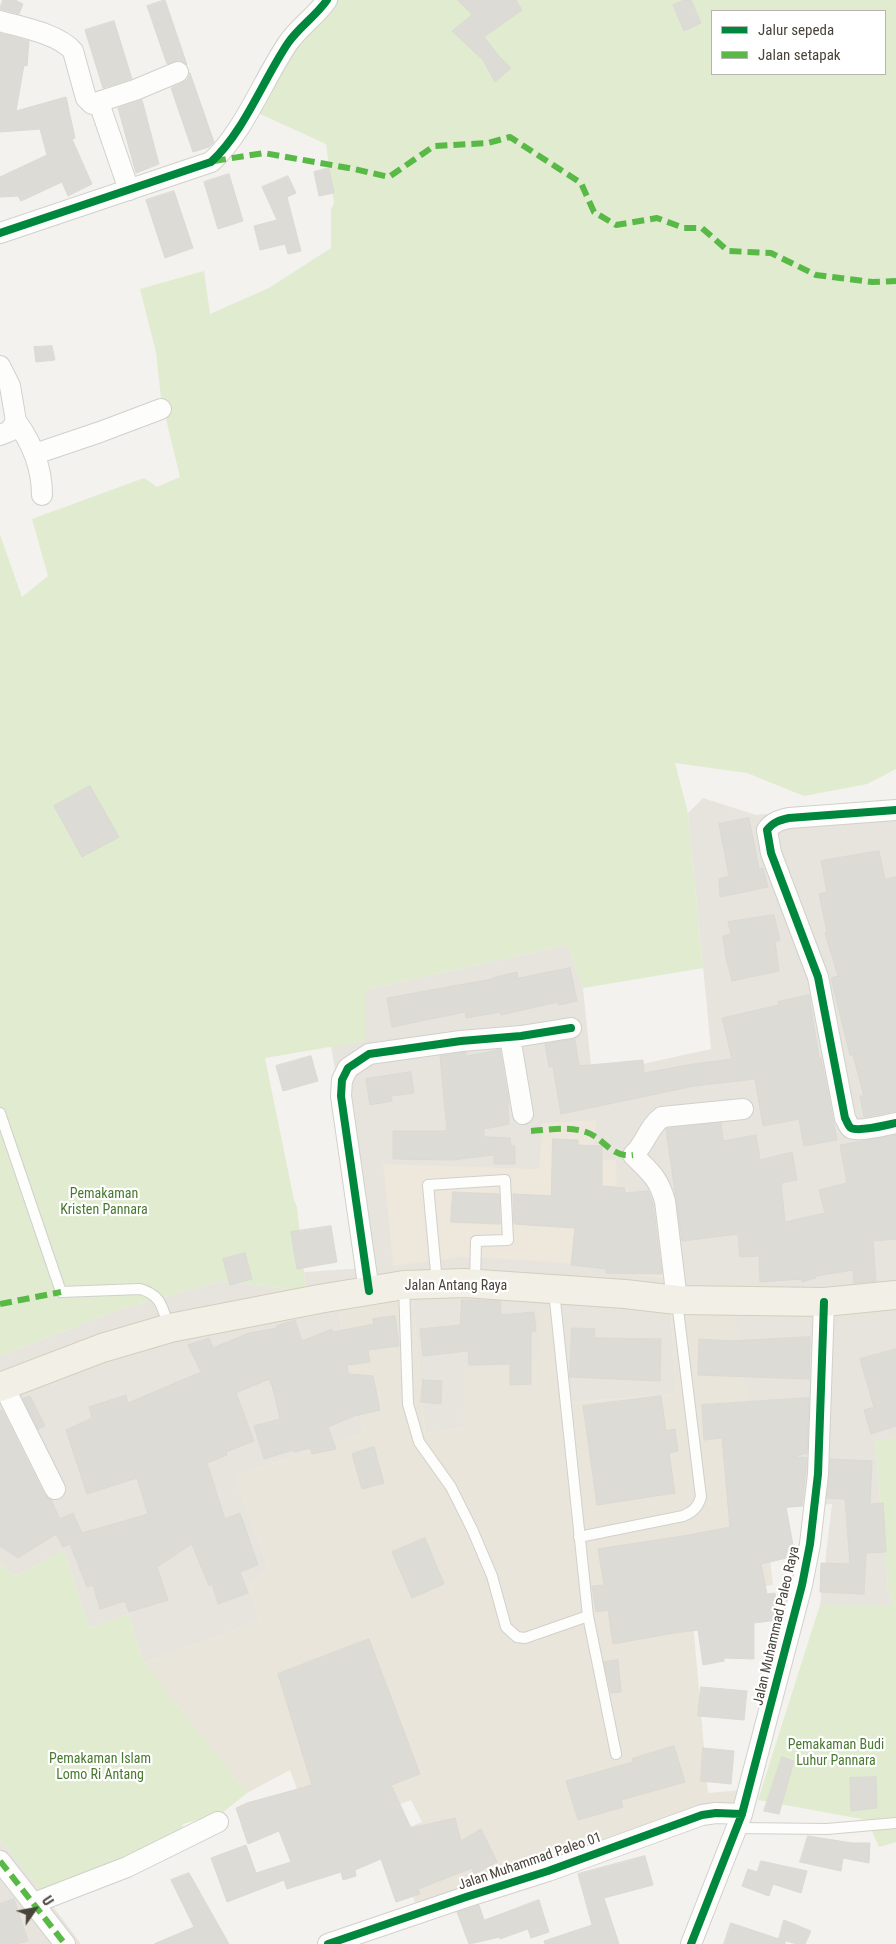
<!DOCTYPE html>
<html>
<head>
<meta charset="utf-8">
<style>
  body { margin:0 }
  #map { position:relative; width:896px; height:1944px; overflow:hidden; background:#f3f2ee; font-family:"Roboto Condensed",sans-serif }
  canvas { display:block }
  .legend { position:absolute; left:711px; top:10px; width:175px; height:65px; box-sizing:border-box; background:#fff; border:1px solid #b6b4b0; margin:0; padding:6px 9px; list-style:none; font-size:15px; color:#49443a }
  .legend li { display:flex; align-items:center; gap:10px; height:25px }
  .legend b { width:25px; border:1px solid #b6b4b0 }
  .north { position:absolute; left:10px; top:1884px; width:50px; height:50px; -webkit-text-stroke:4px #fff; paint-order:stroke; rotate:57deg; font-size:14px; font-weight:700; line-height:20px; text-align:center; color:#49443a }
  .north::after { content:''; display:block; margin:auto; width:18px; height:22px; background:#49443a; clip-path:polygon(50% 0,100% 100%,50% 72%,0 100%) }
</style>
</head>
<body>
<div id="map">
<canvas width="896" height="1944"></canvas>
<ul class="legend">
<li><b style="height:6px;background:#00873e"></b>Jalur sepeda</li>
<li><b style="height:6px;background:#58b947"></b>Jalan setapak</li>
</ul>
<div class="north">U</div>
</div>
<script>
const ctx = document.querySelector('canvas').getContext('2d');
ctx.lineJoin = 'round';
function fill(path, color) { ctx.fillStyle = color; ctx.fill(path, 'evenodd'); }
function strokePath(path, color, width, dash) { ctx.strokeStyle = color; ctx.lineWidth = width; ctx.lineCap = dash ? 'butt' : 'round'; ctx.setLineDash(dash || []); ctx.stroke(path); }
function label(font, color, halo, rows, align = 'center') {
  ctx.font = font + ' "Roboto Condensed",sans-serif'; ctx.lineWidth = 4.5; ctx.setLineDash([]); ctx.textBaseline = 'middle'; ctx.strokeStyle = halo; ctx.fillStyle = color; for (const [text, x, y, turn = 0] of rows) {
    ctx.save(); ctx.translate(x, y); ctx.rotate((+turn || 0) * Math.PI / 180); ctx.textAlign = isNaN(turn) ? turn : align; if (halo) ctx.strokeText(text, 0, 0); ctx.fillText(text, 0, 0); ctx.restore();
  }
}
fill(new Path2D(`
  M703 798 756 815 896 802V1437L875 1442 888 1589 893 1605H820L832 1504 764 1510 671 1312 676 1394 565 1403 538 1357 515 1365 463 1427 425 1434 412 1291 336 1301 364 1433 235 1476 268 1567 249 1583 260 1621 144 1663 128 1614 89 1628 64 1550 16 1576 0 1564V1356L115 1311 221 1281 306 1291 304 1272 367 1268 331 1046 365 1041V990L567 945 583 988 592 1075 711 1049 688 813Z
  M0 1840 46 1897 81 1944H0Z`), '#e7e4dd');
fill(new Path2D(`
  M596 1120 593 1162 616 1159 617 1186 628 1188 633 1224 664 1220 666 1279 554 1262 464 1257 393 1266 383 1164 539 1169 542 1123Z`), '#ede7dc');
fill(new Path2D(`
  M412 1290 425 1434 463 1427 464 1368 515 1365 538 1357V1311L559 1307 566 1403 676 1394 671 1312 734 1309 765 1519 773 1585 691 1599 708 1793 741 1790 737 1812 422 1920 389 1835 422 1822 411 1800 314 1837 290 1770 247 1793 144 1663 260 1621 249 1583 268 1567 235 1476 364 1433 336 1301Z`), '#e9e5da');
fill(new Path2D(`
  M334 0H896V769L867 784 804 796 747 773 675 763 688 813 703 968 583 988 567 945 365 990V1041L265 1058 294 1200 297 1207 306 1291 221 1281 115 1311 0 1356V535L22 597 48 576 32 519 144 478 157 487 180 477 161 398 156 352 140 289 204 271 210 314 269 288 331 248V210L334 203 326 144 258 113 302 38ZM712 11H885V74H712Z
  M896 1437V1842L879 1847 867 1820 758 1800 820 1605H893L888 1589 875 1442Z
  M64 1550 89 1628 128 1614 144 1663 247 1793 222 1813 183 1824 177 1845 46 1897 0 1840V1564L16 1576Z`), '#e0ebd0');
const building = new Path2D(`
  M3 0H15L23 4 19 14 0 9Z
  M165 0 184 56 187 65 179 60 167 64 147 6Z
  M458 0H516L522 10 484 37 498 55 511 68 495 82 483 60 452 31 472 15Z
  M685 0H691L701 23 684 31 673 5Z
  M114 21 132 79 103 88 85 30Z
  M0 33 29 41 27 66 24 65 16 111 66 97 75 138 72 139 92 184 68 196 62 182 21 201 18 196 0 197V177L47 155 40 129 0 132Z
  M190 73 214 142 209 147 193 152 171 88 187 80Z
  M142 100 159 164 136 173 118 108Z
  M329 168 334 193 319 196 314 172Z
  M229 174 243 221 218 229 204 182Z
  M288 176 296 193 287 197 301 251 288 254 285 244 260 250 254 226 277 220 262 187Z
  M174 191 193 248 165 258 146 200Z
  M52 346 55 360 36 362 34 347Z
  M90 786 119 837 82 857 54 806Z
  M749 818 759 869 763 868 768 887 720 897 719 879 729 876 719 824Z
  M879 851 885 879 896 877V1111L864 1117 860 1096H864L853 1055H850L831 978 838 976 825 933 827 932 819 894 827 892 821 861Z
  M774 915 780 941H775L779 971 732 981 726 958 723 936 731 934 728 922Z
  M570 968 577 1001 559 1005 558 1002 501 1015 500 1012 466 1018 465 1012 392 1027 387 998 492 979V978L517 972 518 978Z
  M809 995 819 1058H821L837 1140 804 1146 799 1119 763 1126 755 1079 694 1086 561 1114 553 1067H549L545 1044 575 1039 579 1066 643 1060 644 1073 693 1064 732 1059 722 1018 779 1005 778 1002Z
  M500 1050 509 1103 508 1104 509 1124 484 1129V1137L510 1138 511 1146H515V1164H494V1155L452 1160 393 1159V1131H447L440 1056 466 1052V1056Z
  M311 1056 318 1081 283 1091 276 1066Z
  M411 1072 414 1093 391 1096 392 1101 370 1105 366 1079Z
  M721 1123 723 1141 756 1135 760 1160 792 1152 797 1180 781 1183 785 1222 825 1213 819 1190 847 1183 840 1145 896 1135V1239L873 1241 876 1281 854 1283 853 1270 816 1276V1278L802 1282V1279L760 1282 759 1256 740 1257 738 1234 682 1241 666 1129Z
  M553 1139 578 1140V1145L602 1146V1186L625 1188V1193L648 1191 653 1204 662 1274 606 1273V1269L571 1265 575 1228 514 1224 513 1194 551 1196Z
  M453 1192 499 1194 500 1224 451 1222Z
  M331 1226 337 1262 297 1269 291 1232Z
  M245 1253 252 1279 230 1285 223 1259Z
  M462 1300 500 1301 501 1315 534 1312 536 1331 531 1332V1384L510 1385V1364L469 1365 468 1351 423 1356 420 1329 460 1325Z
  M395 1316 399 1346 368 1350 370 1362 347 1365 348 1374 373 1376 380 1410 354 1416 328 1427 336 1449 312 1454 310 1448 294 1452 293 1450 264 1459 254 1426 280 1419 272 1385H271L269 1379 236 1393 254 1441 226 1452 227 1455 207 1463 225 1519 240 1513 258 1565 240 1572 248 1593 218 1604 212 1584 209 1586 192 1544 157 1567 168 1600 129 1612 125 1601 100 1609 93 1585 87 1587 70 1544 63 1547 56 1534 18 1558 0 1546V1411L2 1410 44 1494 51 1500 60 1519 73 1513 82 1533 148 1514 137 1478 87 1494 66 1430 92 1418 89 1407 126 1395 128 1403 201 1372 188 1345 209 1338 213 1348 249 1333 277 1328 276 1326 295 1320 302 1341 332 1329 333 1332 374 1324 373 1319Z
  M572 1328 595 1329 594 1338 661 1339 660 1381 570 1377Z
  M810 1337 809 1379 698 1375 699 1339 732 1341Z
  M896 1349V1426L871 1434 864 1410 874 1407 860 1359Z
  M423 1380 442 1381 441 1404 421 1402Z
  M30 1396 45 1426 38 1429 23 1399Z
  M661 1396 666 1431 675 1429 678 1451 669 1453 675 1493 597 1505 583 1406Z
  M809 1398 807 1453 793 1457 807 1458 802 1506 786 1507 795 1556 761 1564 767 1594 775 1593 777 1620 754 1623V1659L724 1658V1661L703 1665 698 1630 674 1633 613 1644 608 1610 596 1612 592 1586 604 1585 598 1549 689 1535 730 1527 722 1438 704 1440 702 1405Z
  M374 1447 384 1483 362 1489 352 1454Z
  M830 1459 872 1461 870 1504 883 1503 886 1552 866 1553 864 1594 820 1592 821 1563 850 1564 845 1499 827 1498Z
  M425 1538 444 1584 412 1598 392 1552Z
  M369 1639 420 1774 391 1785 411 1828 455 1818 461 1841 481 1829 497 1862 474 1874 472 1868 418 1889 420 1894 396 1902 381 1859 355 1870 356 1876 343 1880 341 1872 287 1889 284 1880 227 1902 211 1858 246 1845 256 1873 291 1862 279 1831 248 1844 236 1808 247 1803 312 1785 278 1674Z
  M618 1660 621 1692 611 1693 604 1662Z
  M701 1687 747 1691 744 1720 698 1716Z
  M674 1746 685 1782 621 1800 623 1807 578 1820 566 1781 633 1762 632 1759Z
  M703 1748 734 1751 731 1784 701 1781Z
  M782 1757 794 1761 779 1814 764 1811Z
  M876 1777 877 1808 851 1811 850 1778Z
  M808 1836 852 1843H870L869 1863 843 1858 841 1871 800 1862Z
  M645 1856 653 1885 604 1898 619 1944H545L544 1941 592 1925 578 1874Z
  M761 1861 807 1871 801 1893 773 1884 769 1896 742 1886 748 1869 757 1872Z
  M189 1873 229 1944H154L194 1927 171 1880Z
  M14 1899 28 1941 17 1944H0V1904Z
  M539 1900 549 1932 531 1938 528 1929 500 1939V1937L469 1944 457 1912 479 1905 484 1920Z
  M784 1920 811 1931 805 1944H797L779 1939Z
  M731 1923 785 1941V1944H724Z`);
fill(building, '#dddbd6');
strokePath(building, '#dbd9d4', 1);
const lane = new Path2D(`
  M0 1113 61 1292 140 1289C162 1295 162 1308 169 1327
  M437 1283 428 1185 505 1180 508 1240 476 1241 475 1283
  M404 1286 408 1404 419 1442 451 1487 472 1529 492 1576 506 1627 517 1637 525 1638 588 1616
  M554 1291 588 1616 616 1754
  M579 1537 683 1516C693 1512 698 1507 701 1497L677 1301
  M736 1828 827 1829 896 1823`);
const street = new Path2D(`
  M0 21C21 27 59 34 73 51L86 98 92 104 135 90 178 72
  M99 103 129 190
  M0 233 211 162C244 132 263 80 288 43 299 27 316 16 327 0
  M0 366 10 386 16 421 10 431 0 435
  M16 421C32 443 42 467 42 495
  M35 454 100 432 161 409
  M896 810 789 818C780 820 773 822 767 830L771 853 818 977 845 1118C847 1121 848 1126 851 1128 859 1132 886 1125 896 1123
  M510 1037 523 1114
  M369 1291 341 1096 342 1080 348 1068 369 1054 461 1041 521 1036 571 1028
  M677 1300 665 1201C658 1177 650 1172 633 1155 645 1145 648 1127 662 1117L743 1109
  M3 1385 55 1489
  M0 1861 65 1944
  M34 1903 127 1867 218 1822
  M328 1944 466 1897 548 1871 702 1815 716 1813 742 1814
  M691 1944 742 1814 802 1585 810 1544 818 1474 824 1302`);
const primary = new Path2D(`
  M0 1387 102 1348 170 1328 319 1299 404 1285 464 1283 625 1294 677 1300 824 1302 896 1295`);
strokePath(lane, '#d1d0cc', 12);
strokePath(street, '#d1d0cc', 22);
strokePath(primary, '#d4cebd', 30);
strokePath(lane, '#fdfdfc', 10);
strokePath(street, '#fdfdfc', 20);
strokePath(primary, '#f1efe6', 28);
strokePath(new Path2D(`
  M214 161 264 153 354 169 389 177 434 146 488 143 510 137 581 183 594 212 616 225 657 218 684 228H702L728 251 771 253 816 275 872 282 896 281
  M531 1131C548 1130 569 1126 586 1132 604 1138 611 1158 633 1155
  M0 1304 61 1292
  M0 1861 65 1944`), '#58b947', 6, [12, 6]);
strokePath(new Path2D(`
  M0 233 211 162C244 132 263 80 288 43 299 27 316 16 327 0
  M896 810 789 818C780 820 773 822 767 830L771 853 818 977 845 1118C847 1121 848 1126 851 1128 859 1132 886 1125 896 1123
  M369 1291 341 1096 342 1080 348 1068 369 1054 461 1041 521 1036 571 1028
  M328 1944 466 1897 548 1871 702 1815 716 1813 742 1814
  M691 1944 742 1814 802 1585 810 1544 818 1474 824 1302`), '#00873e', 8);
label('14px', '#497930', '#fff', [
  ["Pemakaman",104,1194],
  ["Kristen Pannara",104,1210],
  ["Pemakaman Budi",836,1745],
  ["Luhur Pannara",836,1761],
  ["Pemakaman Islam",100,1759],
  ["Lomo Ri Antang",100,1775]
]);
label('14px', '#49443a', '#fff', [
  ["Jalan Antang Raya",456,1286],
  ["Jalan Muhammad Paleo Raya",777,1626,-77],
  ["Jalan Muhammad Paleo 01",530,1862,-19]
]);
</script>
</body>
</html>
